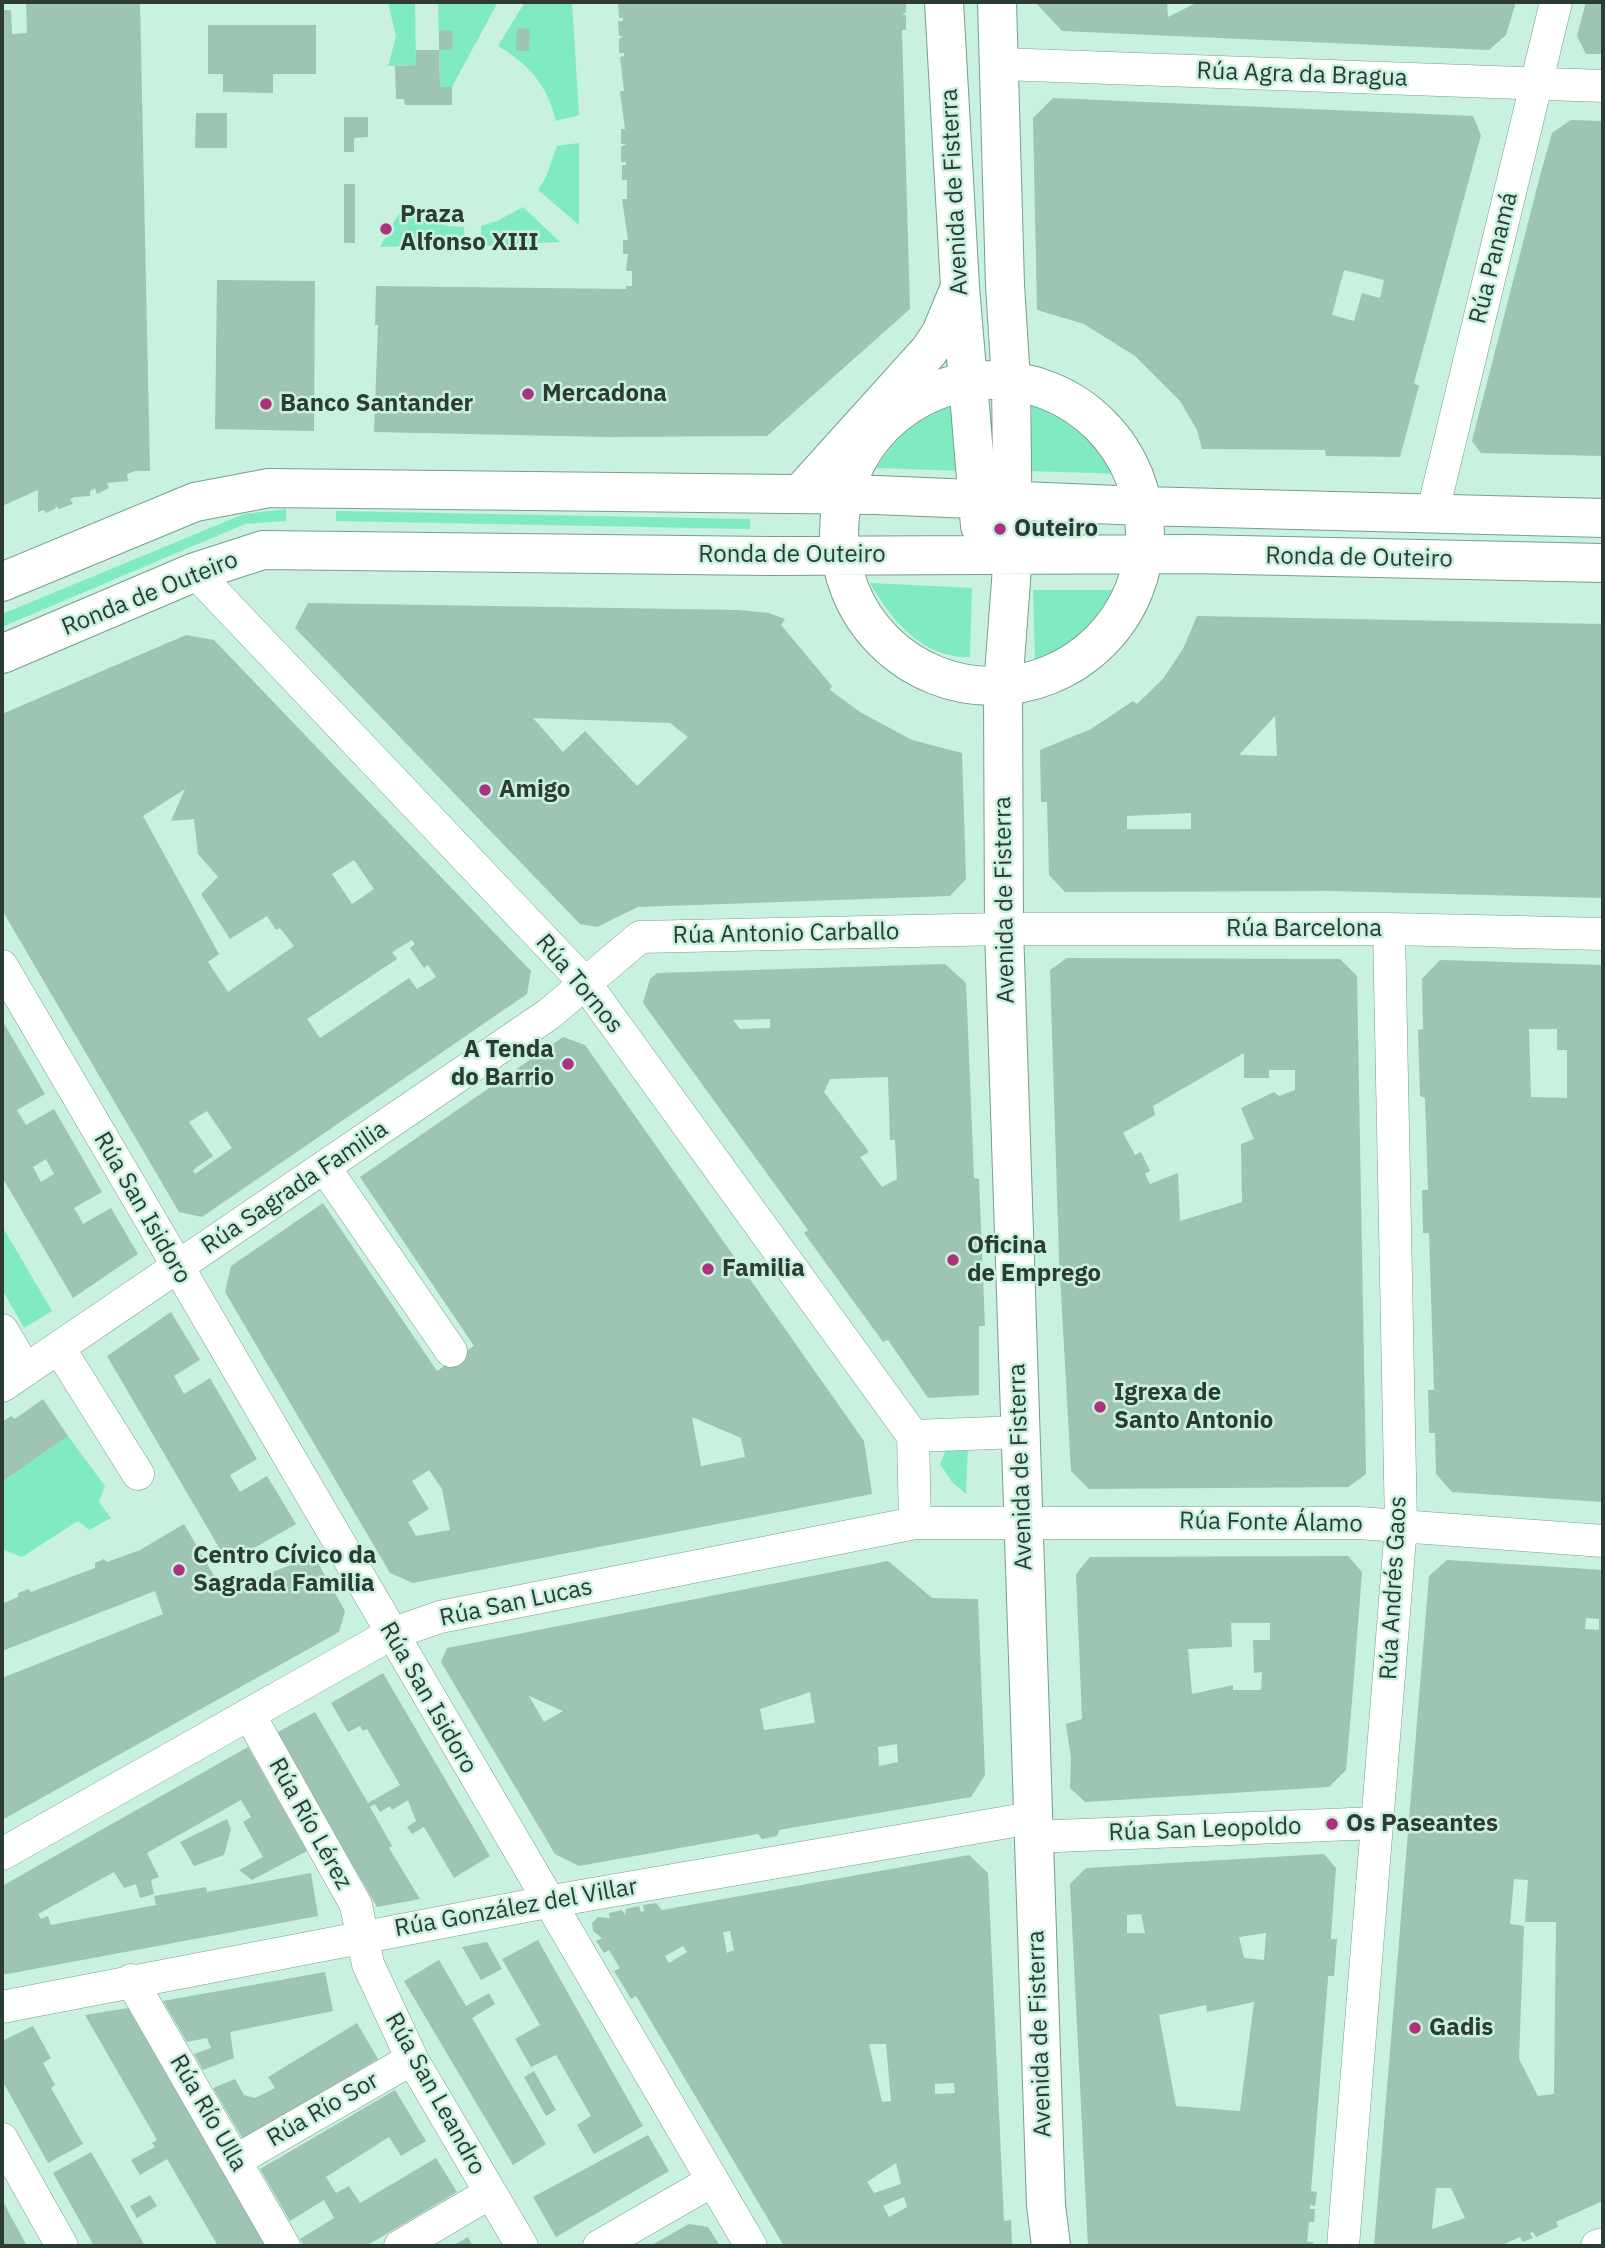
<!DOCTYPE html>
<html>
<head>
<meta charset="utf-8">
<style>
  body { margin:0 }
  #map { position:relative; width:1605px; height:2248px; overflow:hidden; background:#c9f1df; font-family:"IBM Plex Sans",sans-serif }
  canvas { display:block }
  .frame { position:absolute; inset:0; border:4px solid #2c3b34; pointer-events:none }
</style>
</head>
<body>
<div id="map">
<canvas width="1605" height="2248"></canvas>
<div class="frame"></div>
</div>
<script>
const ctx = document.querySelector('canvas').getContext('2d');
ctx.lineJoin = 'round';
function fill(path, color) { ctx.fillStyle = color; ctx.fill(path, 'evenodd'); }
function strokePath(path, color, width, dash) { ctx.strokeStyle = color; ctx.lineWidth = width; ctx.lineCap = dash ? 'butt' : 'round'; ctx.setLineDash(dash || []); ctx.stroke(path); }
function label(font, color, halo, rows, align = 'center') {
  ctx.font = font + ' "IBM Plex Sans",sans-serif'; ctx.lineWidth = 5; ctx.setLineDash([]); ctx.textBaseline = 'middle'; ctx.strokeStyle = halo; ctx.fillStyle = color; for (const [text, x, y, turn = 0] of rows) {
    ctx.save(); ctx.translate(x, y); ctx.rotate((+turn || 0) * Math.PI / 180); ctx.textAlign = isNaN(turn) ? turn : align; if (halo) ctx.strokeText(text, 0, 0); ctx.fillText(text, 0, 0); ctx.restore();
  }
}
fill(new Path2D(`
  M388 2H415L416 65 388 66 396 37Z
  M438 2H498L452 87H440Z
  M525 2H572L579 115 556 121C547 85 530 65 498 46Z
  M579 143V225L538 190 546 177 557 146Z
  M403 206 448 226 464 227 465 245 380 247Z
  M523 207 560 242 481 246V226L497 221Z
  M959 399 963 471 876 468C898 435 921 412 959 399Z
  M1032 399C1074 417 1098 436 1124 474L1030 471Z
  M286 509V521L245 524 2 627V614L244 514Z
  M336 511 750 519V529L336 521Z
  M870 583 972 588 970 657C923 659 891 620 870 583Z
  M1033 590H1121C1100 629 1077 647 1035 661Z
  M2 1226 52 1311 24 1328 2 1289Z
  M68 1436 105 1486 99 1502 111 1518 89 1530 78 1521 22 1557 2 1549V1482Z
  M968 1446 966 1494 952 1482 940 1464 947 1447Z`), '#80ebc1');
fill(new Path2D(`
  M26 2H140L150 471H135L127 474 128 481 107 483 109 488 97 494 95 488 90 491V496L75 497 70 499 73 504 59 509 55 505 56 508 46 513 44 510 38 512V490L2 506V10H11L12 34 27 33Z
  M623 2H906V12L902 15H906V30H902L910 309 767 436 607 437 374 432 378 325H375L376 286 626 289V286H632V271H626L628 254H623V240H628L622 199H627V180H622V165H626V162H621V147L626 144H621V129H625L620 91H624L620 57 624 56V53H619V39L623 36H619L618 21H623V18H619L618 3Z
  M1035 2H1167L1168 17 1198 2H1516L1506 35 1489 50 1062 31Z
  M1586 2H1603V54H1586L1577 36Z
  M208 25H316V74H273V93L223 92V74H208Z
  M517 28 530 29 529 51H516Z
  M439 30 453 31 452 50H439Z
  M416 50H439L440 87H452V105H405L404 99H396L395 66 416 65Z
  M1053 98 1473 116 1481 135 1414 383 1419 386 1400 457 1326 456 1325 450 1202 449 1197 430 1180 401 1135 356 1084 324 1037 310 1033 118ZM1344 270 1384 280 1380 298 1362 293 1354 321 1332 315Z
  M196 113H227V148H195Z
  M344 117H368V137L354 138V152H344Z
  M1571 120 1603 121V456L1481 453 1472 441 1540 176 1552 133Z
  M344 184H355V243H344Z
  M217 280 315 281 314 431 215 429Z
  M308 603 739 610 769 613 785 619 781 625 832 686 830 690 860 712 912 740 962 753 966 879 950 896 638 907 597 927 580 924 295 628ZM533 718 670 723 688 737 637 786 585 731 563 752Z
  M1197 616 1603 624V898L1331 891 1065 892 1049 875 1047 802H1041L1040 750 1091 729 1133 701 1137 704 1163 679 1183 649ZM1275 716 1277 756 1239 755ZM1191 813V829H1127V816Z
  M186 635 214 640 531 971 527 994 202 1217 179 1212 2 910V714ZM185 789 171 821 194 819 198 854 218 877 201 894 230 939 267 916 276 930 280 928 294 946 228 992 208 962 219 954 143 816ZM354 860 374 889 352 904 332 874ZM412 940 415 944 410 948 424 968 428 965 436 977 417 989 409 978 320 1038 307 1019 397 959 392 952ZM207 1111 232 1148 195 1174 193 1170 213 1156 189 1122Z
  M1067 958 1340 959 1357 976 1366 1474 1348 1487 1089 1489 1071 1471 1059 1258 1050 970ZM1244 1053V1078H1269V1070H1295V1090L1279 1096 1274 1092 1241 1108 1254 1139 1241 1144 1242 1202 1180 1221 1178 1173 1150 1184 1145 1174 1150 1171 1141 1152 1135 1155 1123 1133 1155 1115 1153 1106Z
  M1440 960 1603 965V1502L1452 1492 1436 1474 1435 1433H1429L1428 1390H1434L1429 1233H1423L1422 1190H1428L1425 1098 1420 1096 1418 1030 1423 1029 1422 979ZM1529 1029H1557V1050H1567V1098L1531 1097Z
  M945 964 966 983 974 1178 979 1179 985 1326H979V1395L928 1398 888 1340 883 1342 804 1233 808 1230 643 1003 650 979 657 973ZM770 1019V1028L740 1029 733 1020ZM888 1077 890 1140H895L897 1179 882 1187 860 1157 869 1152 824 1092 830 1079Z
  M2 1020 45 1094 17 1110 26 1125 54 1109 102 1192 74 1208 79 1216 83 1224 111 1208 138 1254 73 1298 2 1177ZM46 1159 54 1174 41 1182 33 1167Z
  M563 1037 585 1045 864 1441 872 1494 413 1583 390 1573 225 1292 231 1266 323 1203 437 1371 474 1346 360 1177ZM692 1417 741 1438 745 1457 701 1466ZM429 1470 442 1489 450 1530 416 1536 408 1522 429 1509 412 1481Z
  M171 1312 200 1360 174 1376 184 1394 210 1378 257 1459 230 1475 235 1484 240 1492 267 1476 296 1524 228 1563 107 1356Z
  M43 1399 68 1436 2 1482V1422L11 1416 15 1419Z
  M184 1524 223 1591 314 1556 345 1611 339 1632 2 1820V1678L163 1614 155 1591 2 1651V1604L18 1597V1593L28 1589 31 1592 95 1568V1563L104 1559 107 1562 140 1550Z
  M1348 1556 1362 1572 1353 1689 1346 1770 1329 1787 1085 1802 1070 1788 1071 1758 1066 1724 1082 1719 1076 1574 1090 1557ZM1231 1623H1270V1640H1253L1254 1673 1262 1672 1261 1690H1233V1685L1192 1694 1188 1649 1232 1647Z
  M1447 1560 1603 1570V2201L1556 2222 1558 2227 1536 2237 1533 2232 1530 2233 1533 2238 1523 2242 1520 2237 1500 2246H1374L1429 1576ZM1586 1618 1599 1619V1630L1585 1629ZM1514 1879 1528 1880 1525 1922H1556L1554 2094 1538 2096 1519 2059 1524 1926 1510 1924ZM1436 2188H1451L1465 2218 1432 2229Z
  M888 1561 932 1598 978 1599 985 1775 971 1797 779 1830 777 1836 762 1839 758 1834 579 1866 555 1854 441 1662 447 1648ZM810 1692 815 1723 764 1730 760 1709ZM529 1696 545 1703 563 1711 544 1722ZM897 1744 898 1762 879 1766 878 1747Z
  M383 1673 490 1856 454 1878 424 1827 412 1834 407 1827 416 1821 408 1800 392 1810 390 1806 380 1812 375 1804 370 1807 392 1846 389 1848 420 1899 377 1907 276 1733 315 1712 368 1803 400 1785 367 1729 363 1731 360 1726 348 1732 331 1703Z
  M248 1747 307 1851 252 1880 239 1870 263 1857 243 1822 251 1817 241 1800 147 1853 159 1877 151 1880 154 1894 140 1898 136 1884 124 1888 114 1872 38 1914 41 1919 48 1916 51 1925 156 1905 154 1896 206 1887 207 1892 311 1873 318 1916 2 1975V1929L4 1930 2 1886Z
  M227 1819 231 1829 224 1855 194 1866 180 1842Z
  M1324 1854 1336 1868 1331 1935V1939H1337L1334 1976H1328V1979L1311 2191 1317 2192 1315 2206 1310 2205V2209H1315L1314 2222H1309L1307 2242H1313V2246H1088L1070 1884 1086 1868ZM1141 1914 1145 1933H1127V1915ZM1266 1933 1264 1960 1244 1958 1239 1937ZM1254 2002 1240 2111 1176 2106 1159 2015 1206 2005 1207 2012Z
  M969 1855 988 1873 1004 2221 1011 2220 1012 2246H784L636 1996 631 1999 614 1971 620 1968 618 1965 609 1950 604 1953 596 1941 602 1938 593 1931 592 1923 598 1917 610 1918 609 1913 622 1910 625 1915 626 1909 639 1906 641 1912 644 1911 643 1905 656 1903 662 1910ZM730 1931 734 1950 727 1953 723 1932ZM683 1946 687 1952 669 1963 665 1956ZM869 2044H886L891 2101 882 2102ZM954 2083 955 2093 935 2094V2084ZM896 2163 901 2184 874 2193 867 2182ZM904 2197 907 2207 889 2217 883 2206Z
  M538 1940 643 2126 594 2154 577 2125 591 2116 556 2055 531 2067 515 2039 540 2025 502 1959Z
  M487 1942 502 1969 481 1980 462 1947Z
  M439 1960 466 2006 489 1993 495 2004 472 2018 546 2144 513 2165 404 1981Z
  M325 1972 333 2011 230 2032 234 2058 203 2070 194 2054 211 2048 207 2038 187 2042 163 2001Z
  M128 2008 266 2246H218L167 2159 140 2175 131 2160 155 2147 152 2143 157 2140 85 2015Z
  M357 2023 378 2059 243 2139 213 2088 235 2079 244 2095 255 2098 275 2088 268 2077Z
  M33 2026 51 2058 43 2063 55 2085 51 2088 83 2144 48 2163 2 2080V2041Z
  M534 2071 556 2110 546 2116 524 2077Z
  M395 2090 426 2141 401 2156 389 2137 326 2177 336 2193 349 2186 360 2203 436 2158 457 2192 366 2246H304L300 2239 334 2218 324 2200 290 2221 260 2169Z
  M648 2135 669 2171 556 2237 533 2197Z
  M91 2152 124 2209 145 2246H94L53 2173Z
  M150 2195 157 2206 137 2218 130 2206Z
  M2 2199 10 2215 27 2246H2Z
  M689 2224 708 2227 720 2246H650Z
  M468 2237 473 2246H452Z`), '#9ec4b3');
const street = new Path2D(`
  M1001 64 1603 86
  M1432 515 1556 2
  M195 572 585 983 913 1436
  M2 966 751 2246
  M325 1168 451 1351
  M2 1330 26 1370
  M59 1348 138 1474
  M2 1386 549 1014 640 937 1004 929H1389L1603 934
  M1020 1432 913 1436 915 1523H1359L1603 1541
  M249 1714 356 1905 368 1964 412 2059 522 2246
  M1032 1837 1377 1823
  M2 1854 391 1634 440 1617 915 1523
  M131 1980 284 2246
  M2 2007 547 1902 1031 1818
  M2 2139 62 2246
  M235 2161 412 2059
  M400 2246 490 2193
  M599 2246 712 2181
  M1343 2246 1401 1526 1389 929
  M1597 2246 1603 2244`);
const secondary = new Path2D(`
  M944 2 960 287 980 526
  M997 2 1005 285 1011 381 1013 555 1003 687 1004 929 1046 2205 1051 2246
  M839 533a153 153 0 1 1 306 0a153 153 0 1 1-306 0Z
  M800 494 929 351 941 333 958 292
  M2 582 195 502 269 488 876 495 1142 506 1603 518
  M2 654 195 572 263 550 768 556 1194 554 1603 563`);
strokePath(street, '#799e8e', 33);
strokePath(secondary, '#799e8e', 40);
strokePath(street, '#fff', 32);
strokePath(secondary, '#fff', 38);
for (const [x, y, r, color] of [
  [386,229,7,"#ae3180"],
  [528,394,7,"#ae3180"],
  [266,404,7,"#ae3180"],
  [1000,529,7,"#ae3180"],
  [485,790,7,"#ae3180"],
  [568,1064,7,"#ae3180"],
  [953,1260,7,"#ae3180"],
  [708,1269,7,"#ae3180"],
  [1100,1407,7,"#ae3180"],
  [179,1570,7,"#ae3180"],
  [1332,1824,7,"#ae3180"],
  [1415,2028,7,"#ae3180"]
]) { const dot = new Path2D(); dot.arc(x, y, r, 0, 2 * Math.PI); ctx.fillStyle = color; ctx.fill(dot); strokePath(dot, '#c9f1df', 2.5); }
label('24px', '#2c3b34', '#c9f1df', [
  ["Rúa Agra da Bragua",1302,75,2],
  ["Avenida de Fisterra",955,192,-93],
  ["Rúa Panamá",1494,258,-76],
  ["Ronda de Outeiro",792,555],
  ["Ronda de Outeiro",1359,558,1],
  ["Ronda de Outeiro",150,594,-22],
  ["Avenida de Fisterra",1005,900,-91],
  ["Rúa Barcelona",1304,929],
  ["Rúa Antonio Carballo",786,934,-1],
  ["Rúa Tornos",579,984,50],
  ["Rúa Sagrada Familia",295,1188,-34],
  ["Rúa San Isidoro",142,1208,60],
  ["Avenida de Fisterra",1021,1467,-92],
  ["Rúa Fonte Álamo",1271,1523,1],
  ["Rúa Andrés Gaos",1394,1588,-87],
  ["Rúa San Lucas",516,1603,-12],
  ["Rúa San Isidoro",428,1698,60],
  ["Rúa Río Lérez",310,1824,61],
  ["Rúa San Leopoldo",1205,1830,-2],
  ["Rúa González del Villar",516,1908,-10],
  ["Avenida de Fisterra",1040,2034,-92],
  ["Rúa San Leandro",435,2094,61],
  ["Rúa Río Sor",323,2110,-30],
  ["Rúa Río Ulla",208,2113,60]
]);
label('bold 24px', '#2c3b34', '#c9f1df', [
  ["Praza",400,215],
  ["Alfonso XIII",400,243],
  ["Mercadona",542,394],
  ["Banco Santander",280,404],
  ["Outeiro",1014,529],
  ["Amigo",499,790],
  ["A Tenda",554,1050,"right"],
  ["do Barrio",554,1078,"right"],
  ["Oficina",967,1246],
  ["de Emprego",967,1274],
  ["Familia",722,1269],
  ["Igrexa de",1114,1393],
  ["Santo Antonio",1114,1421],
  ["Centro Cívico da",193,1556],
  ["Sagrada Familia",193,1584],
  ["Os Paseantes",1346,1824],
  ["Gadis",1429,2028]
], 'left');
</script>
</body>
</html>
